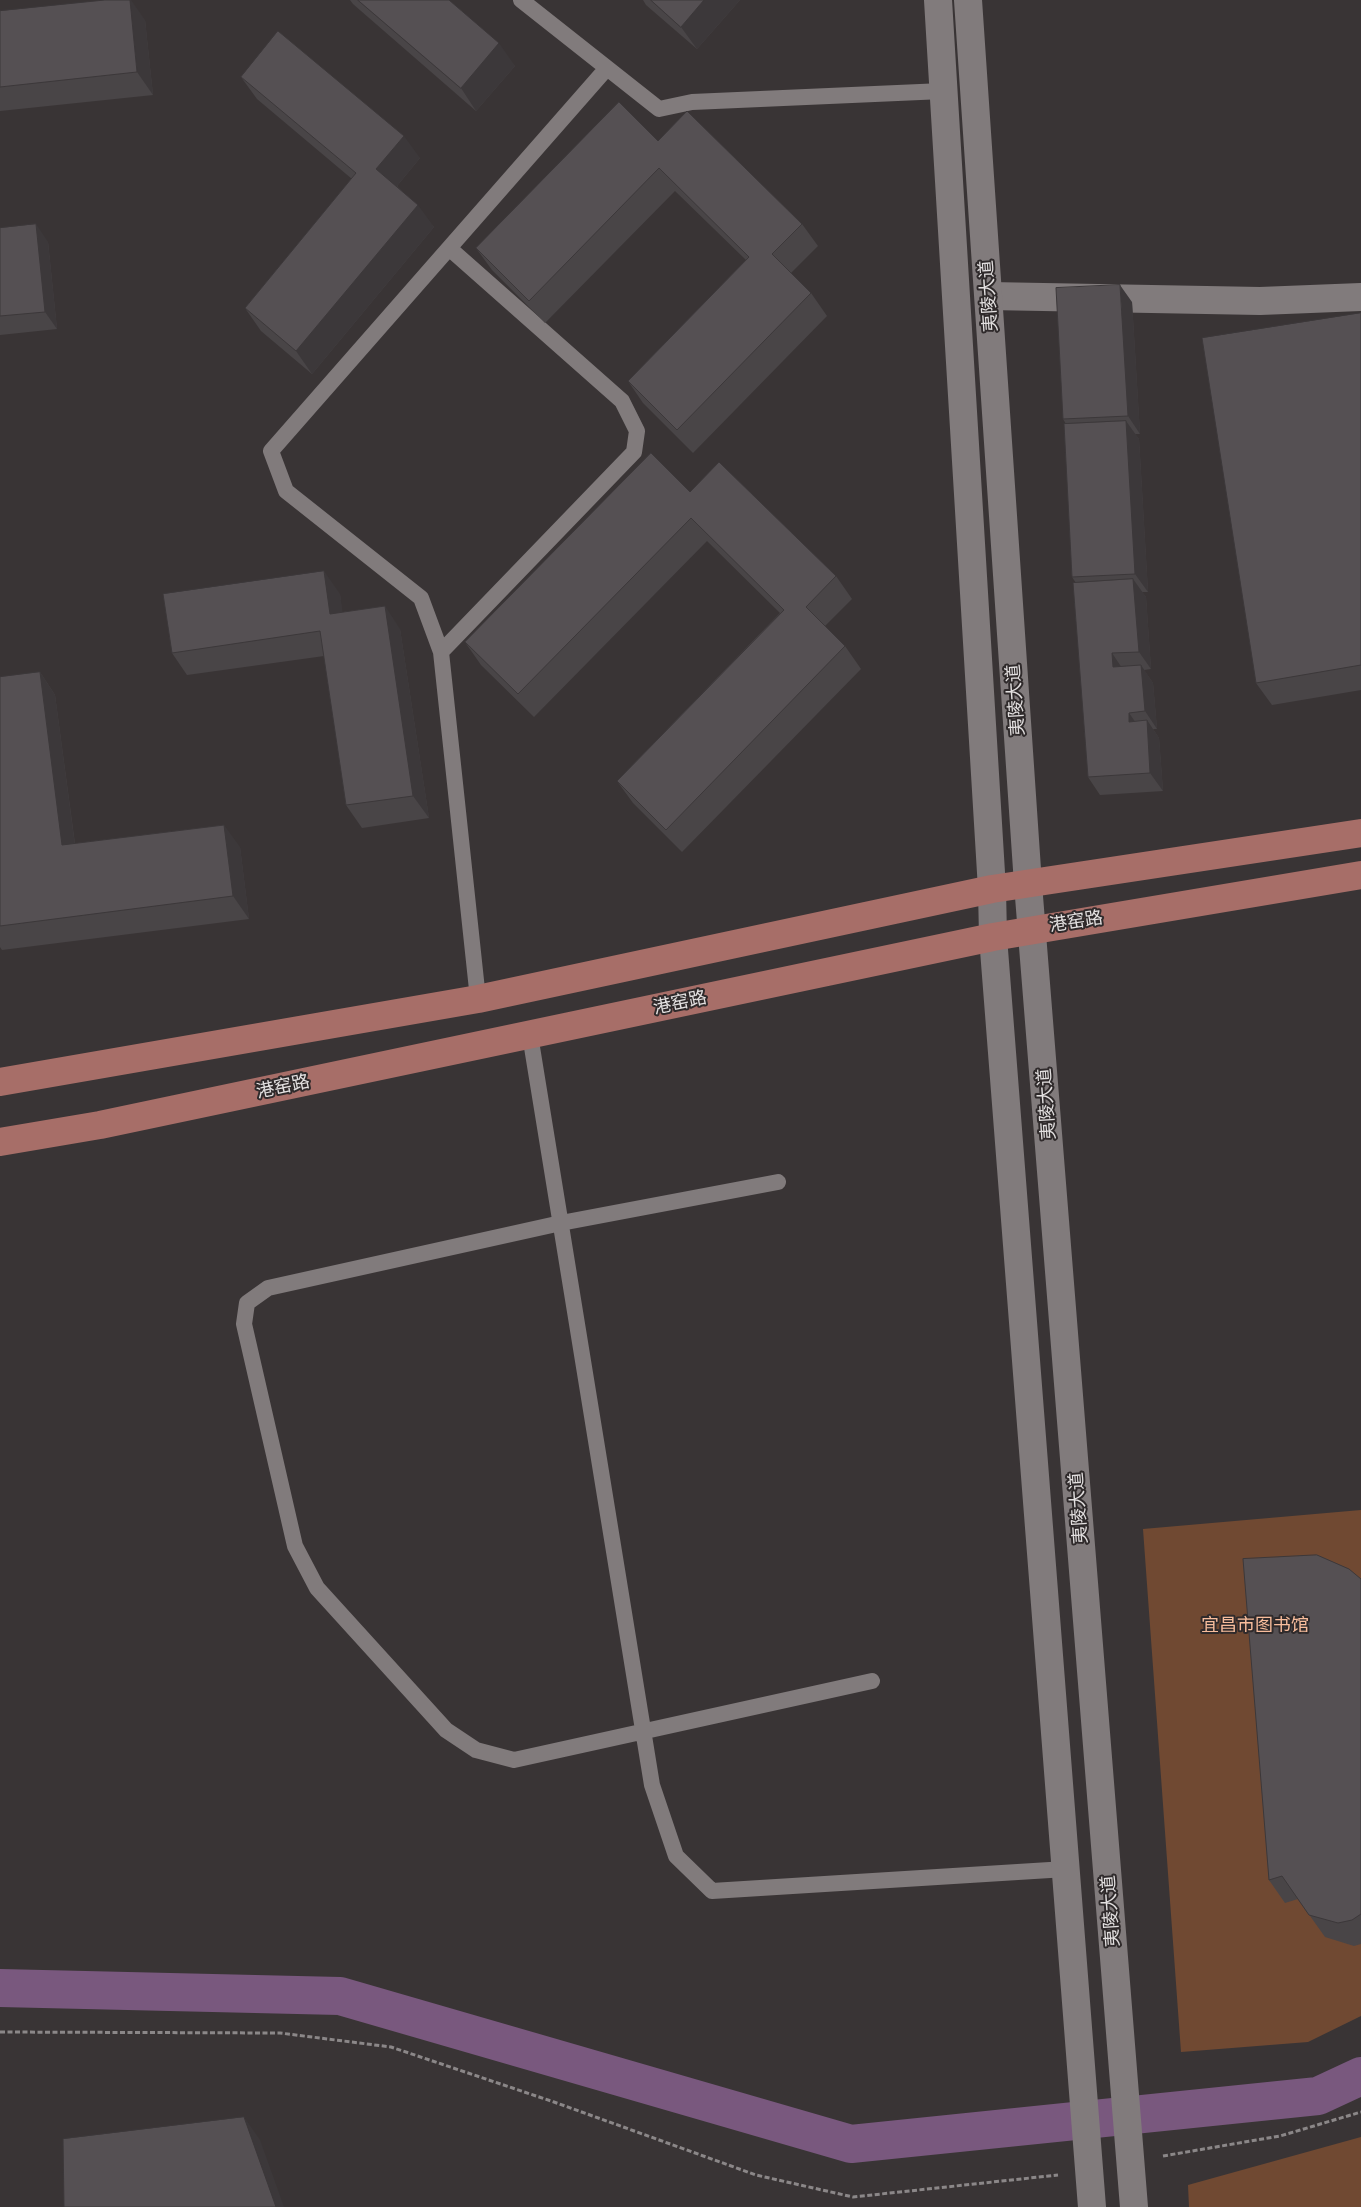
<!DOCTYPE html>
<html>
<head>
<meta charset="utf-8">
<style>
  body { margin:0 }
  canvas { display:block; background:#393435 }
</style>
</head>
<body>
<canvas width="1361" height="2207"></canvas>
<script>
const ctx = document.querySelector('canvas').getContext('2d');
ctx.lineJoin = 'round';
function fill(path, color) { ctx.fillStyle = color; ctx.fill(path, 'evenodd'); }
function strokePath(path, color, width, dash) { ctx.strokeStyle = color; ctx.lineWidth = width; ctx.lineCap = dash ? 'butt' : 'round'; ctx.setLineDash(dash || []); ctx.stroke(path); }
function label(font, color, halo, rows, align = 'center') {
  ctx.font = font + ' "IBM Plex Sans","Noto Sans SC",sans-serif'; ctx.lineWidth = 4; ctx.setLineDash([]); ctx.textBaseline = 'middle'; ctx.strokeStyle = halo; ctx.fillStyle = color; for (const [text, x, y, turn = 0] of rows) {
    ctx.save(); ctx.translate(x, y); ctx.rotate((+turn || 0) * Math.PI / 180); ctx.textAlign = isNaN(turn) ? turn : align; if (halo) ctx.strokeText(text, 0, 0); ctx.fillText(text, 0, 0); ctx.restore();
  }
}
fill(new Path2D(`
  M1361 1510V2016L1308 2042 1181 2052 1143 1529Z
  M1361 2137V2207H1189L1188 2185Z`), '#704932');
strokePath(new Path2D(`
  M0 1988 340 1996 851 2144 1318 2096 1361 2076`), '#79587e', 38);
strokePath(new Path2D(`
  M0 2032 280 2033 391 2047 554 2102 756 2175 853 2197 1058 2175
  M1163 2156 1280 2136 1361 2112`), '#8b8788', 3, [5, 2.5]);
strokePath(new Path2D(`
  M521 0 659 109 692 102 943 91
  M441 652 634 452 637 431 622 401 449 248
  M478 999 441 652 421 598 286 491 271 451 607 68
  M530 1035 652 1785 676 1856 712 1891 1066 1869
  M778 1182 561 1223 268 1288 247 1303 244 1324 295 1546 317 1588 446 1730 476 1750 514 1760 872 1681`), '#817b7c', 16);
strokePath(new Path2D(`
  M989 296 1260 301 1361 297`), '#817b7c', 28);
strokePath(new Path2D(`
  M938 0 992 889 993 937 1092 2207
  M968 0 1028 884 1134 2207`), '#817b7c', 28);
strokePath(new Path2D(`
  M0 1082 478 999 992 889 1361 833
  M0 1142 100 1125 993 937 1361 875`), '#a76e68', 28);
fill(new Path2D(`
  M350 0H449L515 66 476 111 353 4Z
  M643 0H740L697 49 646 5Z
  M0 11 145 20 153 95 0 111Z
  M241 77 420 158 397 186 434 227 312 374 261 331 245 308 352 179 257 99Z
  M658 141 802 224 818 246 791 273 811 293 827 316 693 453 643 403 628 381 746 260 675 191 545 323 492 270 476 248Z
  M0 228 48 242 57 329 0 335Z
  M1132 302 1140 434H1135L1139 439 1148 592H1142L1146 597 1151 669 1144 670 1153 683 1157 729H1153L1159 738 1163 791 1100 795 1088 777 1076 583 1072 577 1066 424 1063 419Z
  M1361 313V690L1272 705 1256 683Z
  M690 492 836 576 852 599 825 626 845 646 861 669 682 852 633 803 617 781 780 613 707 541 534 717 481 665 465 642Z
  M340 594 342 612 400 629 429 818 362 828 346 805 324 656 187 675 172 653Z
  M40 672 55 695 75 844 240 847 249 919 2 950 0 947V677Z
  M1361 1579V1944L1354 1946 1325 1937 1298 1899 1285 1903 1269 1880Z`), '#494547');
fill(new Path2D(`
  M130 0H131L145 20 153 95 137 72Z
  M704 0H740L697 49 681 27Z
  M499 43 515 66 476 111 461 88Z
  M404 136 420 158 392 192 376 169Z
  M418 205 434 227 312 374 296 351Z
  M36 224 48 242 57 329 45 312Z
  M1120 285 1132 302 1140 434 1128 416Z
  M1126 421 1139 439 1148 592 1135 574Z
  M324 571 340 594 346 637 330 614Z
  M1133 579 1146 597 1151 669 1139 652Z
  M385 606 400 629 429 818 413 796Z
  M1112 653 1124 671 1113 667Z
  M1141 665 1153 683 1157 729 1145 711Z
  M40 672 55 695 78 868 62 845Z
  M1129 713 1141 730 1129 722Z
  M1147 720 1159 738 1163 791 1150 773Z
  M224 825 240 847 249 919 233 896Z
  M244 2117 260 2140 284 2207H276Z`), '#3c383a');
const building = new Path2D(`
  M105 0H130L137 72 0 87V11Z
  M358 0H449L499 43 461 88Z
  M651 0H704L681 27Z
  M278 31 404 136 376 169 418 205 296 351 245 308 356 173 241 77Z
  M619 102 658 141 687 111 802 224 772 254 811 293 677 430 628 381 749 257 659 168 529 301 476 248Z
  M36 224 45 312 0 316V228Z
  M1120 285 1128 416 1063 419 1056 288Z
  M1361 313V665L1256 683 1202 338Z
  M1126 421 1135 574 1072 577 1064 424Z
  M651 453 690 492 719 462 836 576 806 607 845 646 666 830 617 781 784 610 691 518 518 694 465 642Z
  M324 571 330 614 385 606 413 796 346 805 320 631 172 653 163 594Z
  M1133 579 1139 652 1112 653 1113 667 1141 665 1145 711 1129 713V722L1147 720 1150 773 1088 777 1073 583Z
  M40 672 62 845 224 825 233 896 0 926V677Z
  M1317 1555 1349 1569 1361 1579V1914L1352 1920 1338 1923 1309 1915 1282 1876 1269 1880 1243 1559Z
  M244 2117 276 2207H64L63 2139Z`);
fill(building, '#555053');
strokePath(building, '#3c383a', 1);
label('18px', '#e3e0e0', '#2f2a2b', [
  ["夷陵大道",989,296,-94],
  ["夷陵大道",1016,700,-94],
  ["港窑路",1076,922,-9],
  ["港窑路",680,1003,-12],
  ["港窑路",283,1087,-12],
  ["夷陵大道",1047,1104,-94],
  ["夷陵大道",1079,1508,-94],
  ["夷陵大道",1111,1911,-94]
]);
label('18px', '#f8bd9c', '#2f2a2b', [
  ["宜昌市图书馆",1255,1626]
]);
</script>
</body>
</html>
